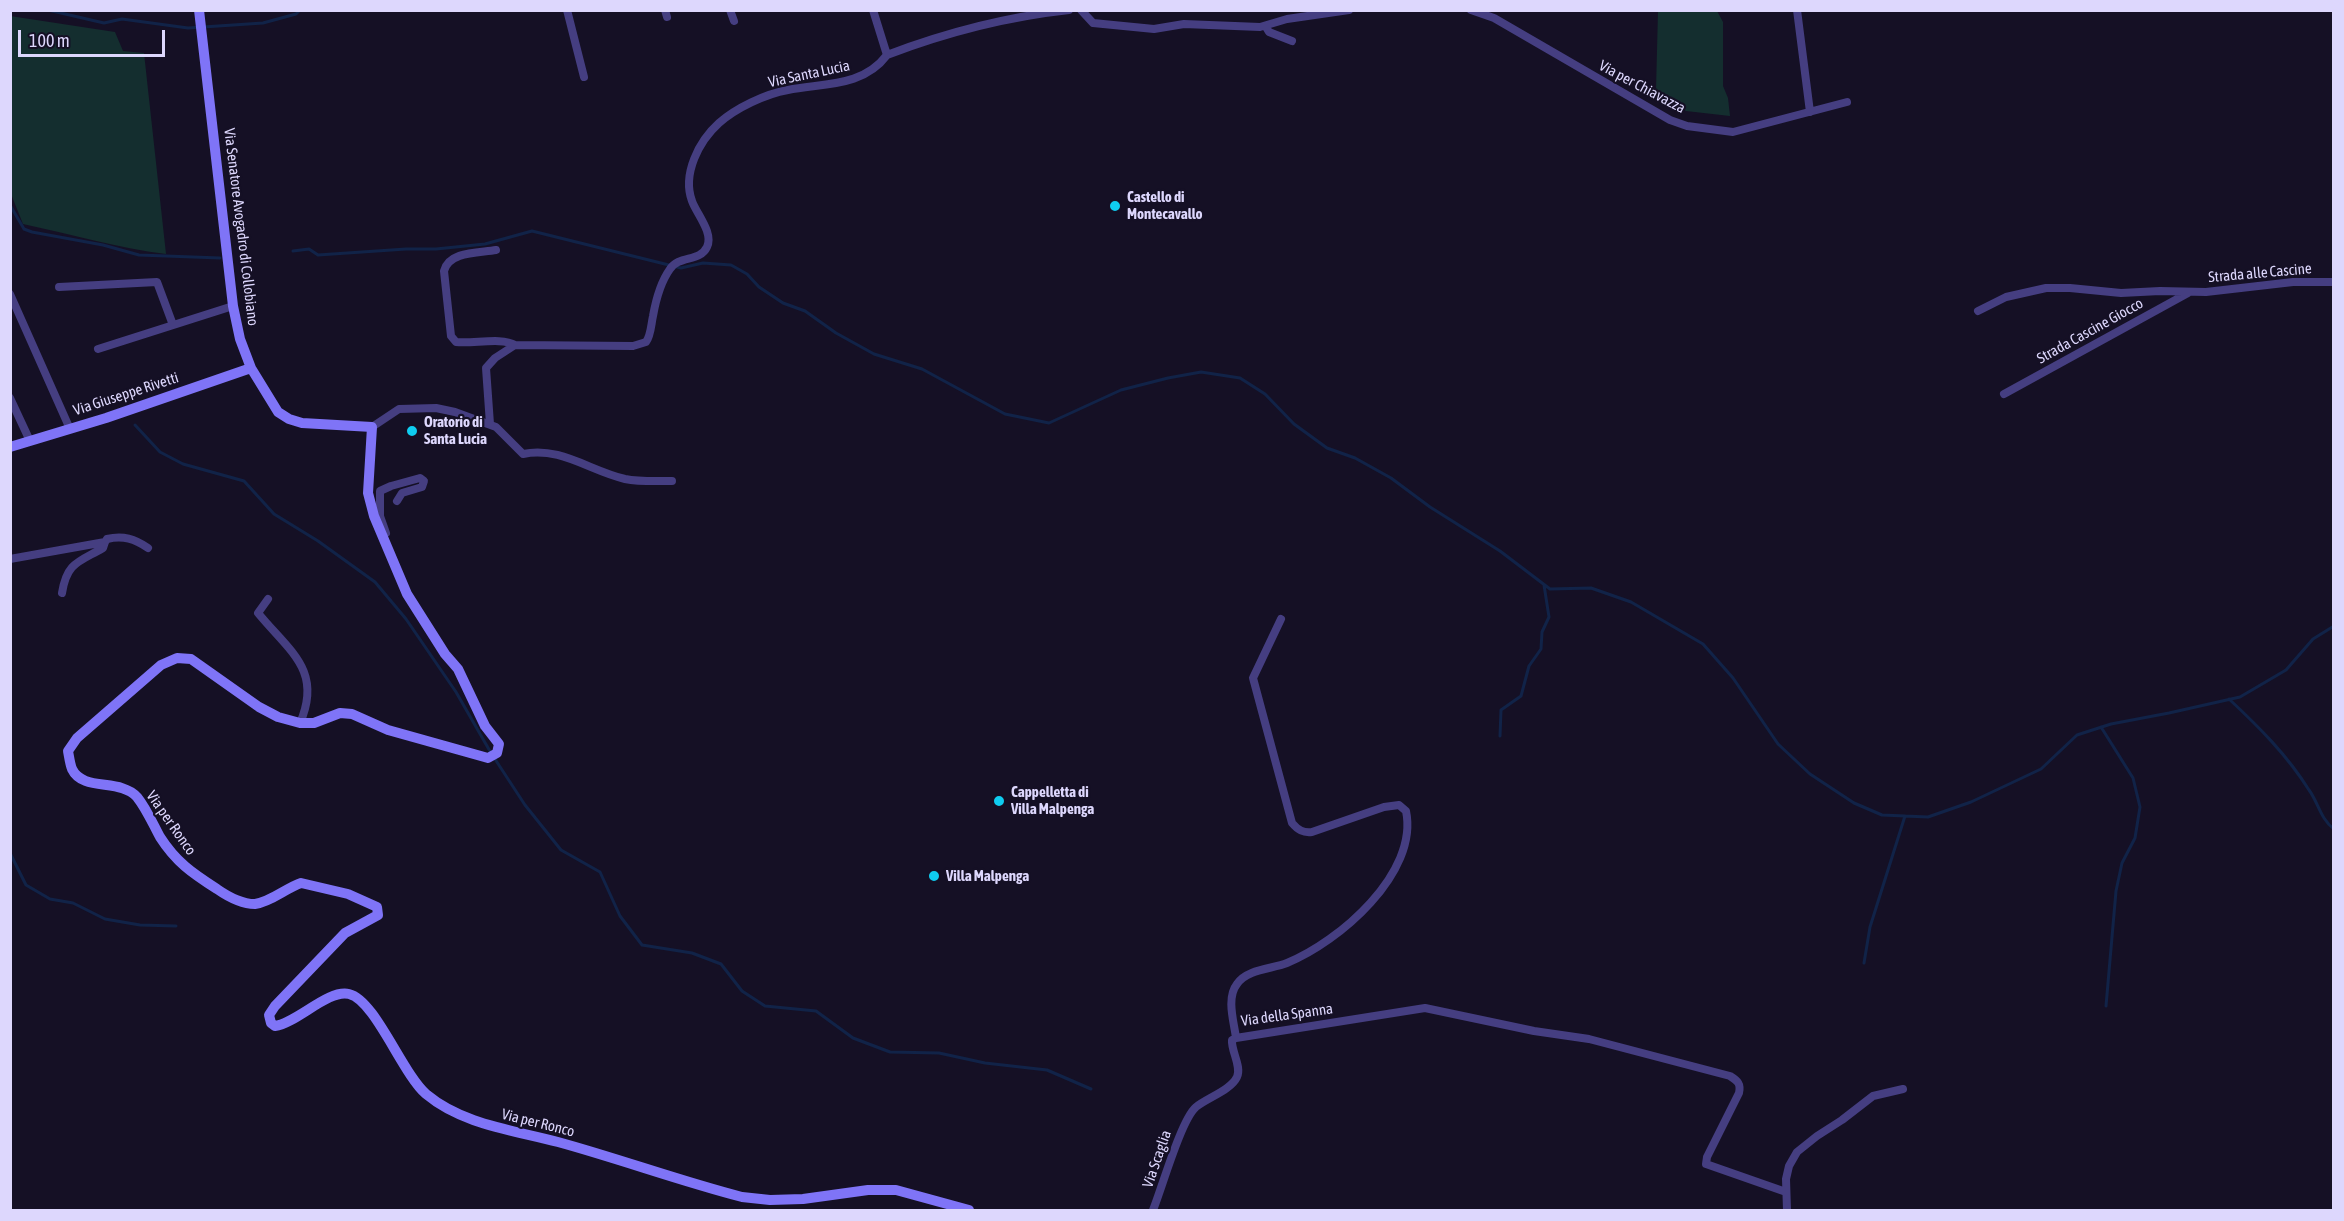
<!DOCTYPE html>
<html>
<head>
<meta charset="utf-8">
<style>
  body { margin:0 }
  #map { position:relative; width:2344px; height:1221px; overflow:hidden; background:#151025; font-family:"Asap Condensed",sans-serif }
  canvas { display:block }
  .frame { position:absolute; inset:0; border:12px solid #ddd7fd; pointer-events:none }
  .scale { position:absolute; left:18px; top:30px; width:147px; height:27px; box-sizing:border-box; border:3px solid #ddd7fd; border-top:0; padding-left:8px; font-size:18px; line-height:21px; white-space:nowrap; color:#ddd7fd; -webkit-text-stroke:4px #151025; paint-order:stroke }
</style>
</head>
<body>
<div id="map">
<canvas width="2344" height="1221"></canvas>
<div class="frame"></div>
<div class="scale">100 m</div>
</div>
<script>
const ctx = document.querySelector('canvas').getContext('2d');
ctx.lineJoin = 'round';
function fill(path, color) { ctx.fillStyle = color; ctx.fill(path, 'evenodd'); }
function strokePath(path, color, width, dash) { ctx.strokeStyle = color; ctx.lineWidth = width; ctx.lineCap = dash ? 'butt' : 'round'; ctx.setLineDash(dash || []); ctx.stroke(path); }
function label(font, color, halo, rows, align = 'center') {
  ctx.font = font + ' "Asap Condensed",sans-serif'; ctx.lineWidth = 4.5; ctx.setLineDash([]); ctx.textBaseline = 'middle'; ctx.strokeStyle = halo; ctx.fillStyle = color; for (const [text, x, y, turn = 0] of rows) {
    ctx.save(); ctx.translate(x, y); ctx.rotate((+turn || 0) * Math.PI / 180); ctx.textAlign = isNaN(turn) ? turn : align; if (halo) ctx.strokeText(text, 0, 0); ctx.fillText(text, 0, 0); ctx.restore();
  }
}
fill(new Path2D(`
  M1658 11H1717L1723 22V86L1728 98 1730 116 1686 111 1656 90Z
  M10 16 115 32 123 51 144 53 166 254C118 248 70 234 23 224L11 194Z`), '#142e2f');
strokePath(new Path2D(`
  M48 10 104 23 122 19 188 28 263 23 296 14 300 10
  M10 205 24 229 32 232 103 245 139 255 220 258
  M293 251 309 249 318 255 406 249H436L485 244 532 231 681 268 703 263 731 265 747 274 759 287 783 303 805 311 836 333 874 354 922 369 1005 414 1049 423 1121 390 1168 378 1201 372 1240 378 1265 394 1294 424 1327 448 1355 458 1391 478 1430 507 1500 551 1550 589 1591 588 1631 602 1703 644 1733 678 1778 744 1810 774 1854 803 1882 815 1928 817 1971 802 2041 769 2077 735 2111 724 2169 713 2240 697 2286 670 2313 639 2334 626
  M135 425 160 452 183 464 244 481 274 514 318 541 375 582 406 619 456 692 491 753 525 805 561 850 600 872 620 916 642 945 692 953 721 964 742 991 765 1006 816 1011 853 1038 890 1052 939 1053 985 1063 1047 1070 1091 1089
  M2229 699C2259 727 2287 755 2309 790 2318 802 2321 820 2334 829
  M2101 727 2133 778 2140 807 2135 838 2122 863 2116 891 2106 1006
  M1500 736 1501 710 1521 696 1529 666 1541 649 1542 632 1549 617 1544 585
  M10 853 26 885 50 899 73 903 105 919 140 925 176 926
  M1864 963 1870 927 1905 816`), '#112348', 3);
strokePath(new Path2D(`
  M567 10 584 77
  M665 10 667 17
  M730 10 734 21
  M873 10 887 55
  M1081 10 1093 23 1154 29 1184 24 1260 27 1287 19 1349 10
  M1471 10 1494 18 1670 120 1687 126 1733 132 1847 102
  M1797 10 1810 112
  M1266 27 1269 32 1292 41
  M887 55C947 32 1005 17 1069 10
  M496 250C479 253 449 251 444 271L451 336 456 342C473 344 502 337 515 345
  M59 287 157 282 173 325
  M10 294 70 429
  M1978 311 2006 297 2046 288H2070L2121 293 2160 291 2206 292 2293 282H2334
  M98 349 233 306
  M2004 394 2188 293
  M10 398 30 441
  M490 424 486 368 495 358 515 345 633 346 646 342C651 335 651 325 653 316 656 299 660 283 670 269 679 255 700 262 707 247 714 233 696 213 692 201 682 174 699 141 719 123 736 108 765 94 788 90 824 83 863 87 887 55
  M372 427 399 409 436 408 455 412 496 427 523 454C560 446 590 471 625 479 640 482 657 481 672 481
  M386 533 380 516V491L391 486 420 478 424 481 422 487 402 493 397 501
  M10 559 105 542 107 539C123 535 135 539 148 548
  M62 593C67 562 79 562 103 548L105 542
  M268 599 258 613C289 651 323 670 300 723
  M1236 1038C1234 1022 1226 998 1237 984 1247 969 1272 969 1287 963 1339 942 1419 873 1406 811L1399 805 1384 807 1312 832C1303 833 1298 830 1292 823L1253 678 1281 619
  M1153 1210C1162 1188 1181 1120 1196 1107 1207 1098 1231 1090 1237 1077 1242 1067 1231 1051 1232 1040L1236 1038 1425 1008 1534 1031 1589 1039 1730 1076C1738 1081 1741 1084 1739 1093L1707 1157 1706 1164 1786 1192
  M1787 1210 1786 1179 1789 1166 1797 1152 1817 1136 1842 1120 1873 1096 1903 1089`), '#453e81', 8);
strokePath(new Path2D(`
  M199 10 233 306 240 339 251 368 278 412 289 419 302 423 372 427 368 493 374 516 407 594 445 654 458 669 485 726 499 744 497 753 488 758 388 730 352 714 340 713 314 723H300L278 717 259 707 191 659 177 658 161 665 77 738 68 751C69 756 70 764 72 769 83 792 120 778 137 797 146 808 153 824 160 837 176 862 192 873 217 889 227 896 242 904 255 904 271 902 286 888 301 883L348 894 377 907 378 915 345 933 275 1006 269 1015 271 1023 275 1026C297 1023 328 989 349 994 375 1000 402 1073 426 1094 463 1125 514 1130 558 1142 620 1159 680 1181 742 1197L770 1200 803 1199 868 1190H896L969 1210
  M10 447 106 418 251 368`), '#7f74f7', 10);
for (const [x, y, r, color] of [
  [1115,206,6,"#0fcdf1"],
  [412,431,6,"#0fcdf1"],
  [999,801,6,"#0fcdf1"],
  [934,876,6,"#0fcdf1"]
]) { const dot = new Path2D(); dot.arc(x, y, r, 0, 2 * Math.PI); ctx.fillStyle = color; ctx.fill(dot); strokePath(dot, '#151025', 2); }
label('15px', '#ddd7fd', '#151025', [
  ["Via Santa Lucia",809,74,-12],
  ["Via per Chiavazza",1642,87,28],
  ["Via Senatore Avogadro di Collobiano",241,227,83],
  ["Strada alle Cascine",2260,273,-5],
  ["Strada Cascine Giocco",2090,331,-29],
  ["Via Giuseppe Rivetti",126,394,-18],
  ["Via per Ronco",171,823,55],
  ["Via della Spanna",1287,1015,-8],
  ["Via per Ronco",538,1123,14],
  ["Via Scaglia",1157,1159,-71]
]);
label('bold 15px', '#ddd7fd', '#151025', [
  ["Castello di",1127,197],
  ["Montecavallo",1127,214],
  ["Oratorio di",424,422],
  ["Santa Lucia",424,439],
  ["Cappelletta di",1011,792],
  ["Villa Malpenga",1011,809],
  ["Villa Malpenga",946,876]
], 'left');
</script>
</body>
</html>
